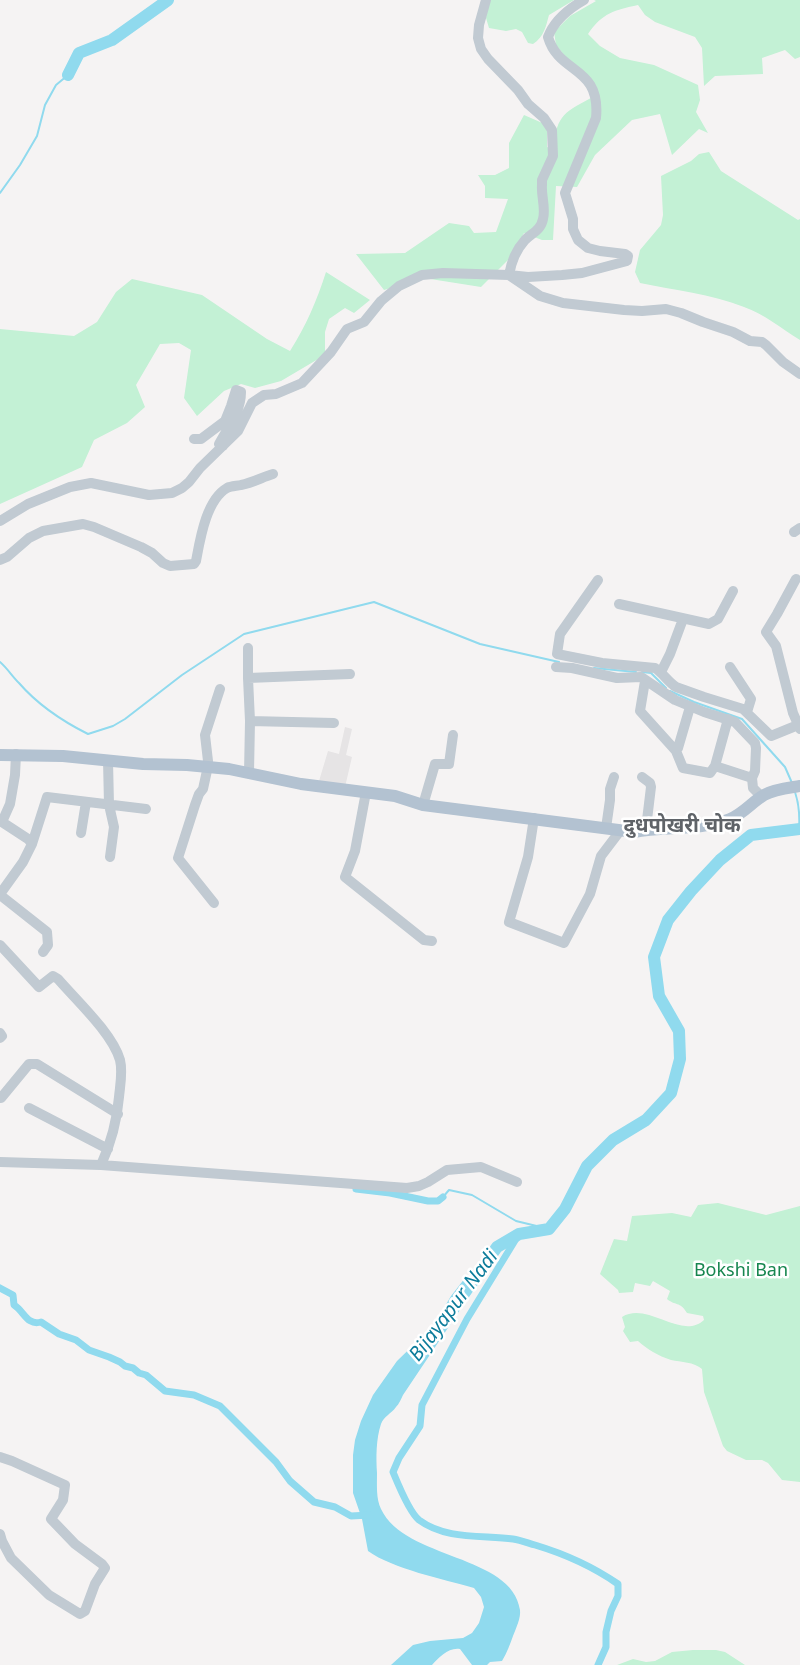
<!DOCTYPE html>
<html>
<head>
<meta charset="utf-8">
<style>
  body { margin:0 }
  canvas { display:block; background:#f5f3f3 }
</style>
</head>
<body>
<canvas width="800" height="1665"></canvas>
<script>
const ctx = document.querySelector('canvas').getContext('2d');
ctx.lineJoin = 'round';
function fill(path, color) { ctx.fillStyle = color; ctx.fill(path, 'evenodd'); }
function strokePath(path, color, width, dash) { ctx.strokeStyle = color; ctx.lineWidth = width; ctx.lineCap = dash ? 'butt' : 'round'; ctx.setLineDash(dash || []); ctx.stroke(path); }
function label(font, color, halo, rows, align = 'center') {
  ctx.font = font + ' "Noto Sans","Noto Sans Devanagari",sans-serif'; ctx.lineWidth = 5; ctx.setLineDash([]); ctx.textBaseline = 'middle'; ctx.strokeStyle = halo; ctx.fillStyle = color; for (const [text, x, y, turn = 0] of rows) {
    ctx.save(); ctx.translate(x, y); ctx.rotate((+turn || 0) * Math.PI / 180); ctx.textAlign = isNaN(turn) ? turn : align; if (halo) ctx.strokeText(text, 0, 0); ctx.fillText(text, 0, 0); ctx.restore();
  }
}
fill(new Path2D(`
  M345 727 352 729 346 755 352 757 345 787 319 781 328 751 339 754Z`), '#e6e4e5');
fill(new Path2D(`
  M488 0H574L549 15C546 26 544 37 533 44L528 43 522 32 516 29 506 31 489 28 486 18Z
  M594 0H800V57L795 59 785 50 762 58 763 74 715 76 704 86 702 48 695 37 655 22 645 15 638 5C615 10 602 13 588 34L600 46 620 58 654 65 698 85 700 100 696 112 708 133 699 129 672 155 660 114 632 120 595 155 577 187 556 186 553 240H542L524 233 512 256 481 287 424 278 384 290 356 254 405 253 449 223 469 226 474 233 496 232 508 199 485 198V186L478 175H495L509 168V143L524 115 547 125V147L553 150C557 112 565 113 596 95L556 45 554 32 570 16 596 1Z
  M709 152 721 171 798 220 800 219V340C782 329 764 314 744 307 711 294 674 290 640 283L635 272 640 250 661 225 663 215 661 176 691 161 699 154Z
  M326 272 370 300 354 313 345 308 329 319 325 332V355L281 381 255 388 241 384 224 391 197 416 184 398 191 350 179 343 160 344 136 385 145 407 127 423 94 440 82 467 0 504V329L74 336 97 322 116 292 132 279 202 295 267 339 290 351C306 326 317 300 326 272Z
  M718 1203 766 1215 800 1206V1482L782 1480 768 1463 762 1460H746L727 1451 723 1446 704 1392 702 1369C694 1362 681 1362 671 1360 658 1356 647 1349 638 1341L630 1342 623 1331 625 1327 622 1317C648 1301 681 1341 704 1320L703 1316 687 1313C680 1301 675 1306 667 1299L670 1291 653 1281 650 1286 635 1283 633 1292 619 1293 618 1290 600 1274 614 1239 627 1241 632 1216 672 1213 691 1217 698 1205Z
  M693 1650H716L725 1652 745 1665H617L633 1659 646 1662 655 1661 672 1652Z`), '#c3f1d5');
fill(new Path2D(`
  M465 1278 476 1286 403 1395C401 1399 399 1404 396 1407 391 1414 384 1416 381 1424 376 1439 376 1457 377 1473 377 1485 376 1499 381 1509 405 1560 512 1554 520 1610 521 1618 516 1628 513 1636 510 1644 507 1653 502 1661L490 1662 487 1665H472L460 1649C449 1647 439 1657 432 1665H391L413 1645 430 1641 463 1638 472 1633 479 1623 484 1607 481 1597 474 1588C443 1579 393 1569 368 1551L362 1519 353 1493V1455L355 1440 361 1421 373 1395 397 1361 433 1326 451 1296Z`), '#90daee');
strokePath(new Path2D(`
  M0 193 20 165 37 136 45 105 56 85 68 75
  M0 662C7 668 12 676 19 683 38 705 62 721 88 734L113 726 125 719 182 675 244 634 374 602 480 644 559 662
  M594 668 636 672
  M642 672 651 673 666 688
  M670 691 694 702 742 719 785 767 792 783
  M795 792C799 804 800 815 799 829
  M443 1197 449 1190 472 1195 516 1221 549 1229`), '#90daee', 2);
strokePath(new Path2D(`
  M356 1189 390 1193 428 1201H438L443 1197
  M519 1234 467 1319 422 1405 420 1426 399 1458 393 1472C398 1484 409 1512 419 1520 446 1540 482 1535 513 1539 520 1540 528 1543 535 1545 565 1554 592 1566 618 1584V1596L611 1611 606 1632V1647L598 1665
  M0 1288 13 1295 14 1305C24 1311 27 1326 41 1322L59 1334 76 1340 89 1350 109 1357 120 1362 125 1366 133 1368 139 1373 146 1375 165 1391 194 1395 220 1406 276 1462 290 1481 314 1502 335 1507 351 1516 370 1515`), '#90daee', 7);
strokePath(new Path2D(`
  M68 75 79 53 112 40 168 0
  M463 1295 497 1247 519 1234 549 1229 565 1209 587 1166 613 1140 646 1120 671 1093 680 1059 679 1031 659 996 654 957 668 920 691 891 720 860 751 835 800 829`), '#90daee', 12);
strokePath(new Path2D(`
  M486 0 479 25 478 38 481 49 488 59 518 90 528 104 544 118 552 130 553 156 542 180V185C541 196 546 208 543 219 541 230 532 233 525 240 516 250 511 263 509 275L540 296 563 303 624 310 642 311 666 309 681 313 703 322 733 332 750 341 762 342 766 345 783 362 800 374
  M194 439H201L225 421 231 406 236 390 241 392C241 412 228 427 219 444L223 446
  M0 521 28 504 70 487 91 483 149 495 172 493 182 488 189 482 200 468 238 431 252 403 264 395 276 394 302 383 331 352 347 329 364 322 381 301 399 286 422 275 443 273 509 275 528 277 562 275 582 273 627 261 628 256 625 254 600 251 588 248 578 240 573 229V219L565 193 596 118C601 65 559 75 548 37 554 21 570 8 584 0
  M794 532 800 528
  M0 560 7 557 29 538 43 531 83 524 94 527 141 547 152 553 163 563 170 566 194 564 196 561C200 540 206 500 227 488 231 486 237 486 241 485 252 483 263 477 273 474
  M796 579 777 614 766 632 776 646 793 713 800 729
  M598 580 560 634 557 654 602 663 655 668C663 673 668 682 676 687L704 697 743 709 771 736 798 725
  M619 604 709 624 718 619 733 591
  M556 667 572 668 617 678 641 677 675 700 704 712 735 722 755 743 756 748 755 771 752 778
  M730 667 751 699 747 712
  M661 672 670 654 683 619
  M248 678V648
  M645 681 640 711 676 751 683 768 710 773 715 766 752 778 753 788 762 797
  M250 721 334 723
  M676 751 678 748 690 707
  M108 760 109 805 114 827 110 857
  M206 766 208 761 205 735 220 689
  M208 766 203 789 199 794 195 805 178 858 214 903
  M715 766 728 719
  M249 773 250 721 248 678 350 674
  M642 777 650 783 651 787 647 820 652 829
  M366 792 355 851 345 877 424 940 432 941
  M423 805 435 764H449L453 735
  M534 818 528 857 509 922 564 943 590 894 601 856 620 831
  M606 828 610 800V789L614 777
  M81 833 86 802
  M32 844 47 797 146 809
  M0 894 23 862 32 844 28 839 2 822 10 804 15 775 16 754
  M0 895 47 932 48 945 43 952
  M0 945 39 987 53 976 58 979C77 1001 112 1033 120 1060 123 1072 120 1086 119 1097 117 1121 111 1143 101 1165
  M0 1033 2 1036 0 1038
  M0 1098H1L29 1064H37L118 1114
  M29 1108 108 1149
  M0 1162 101 1165 407 1188 419 1186 428 1182 447 1170 481 1167 517 1182
  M0 1457 12 1461 65 1485 63 1500 51 1519 75 1544 102 1564 105 1568 95 1584 85 1611 80 1614 49 1595 11 1558 2 1541 0 1534`), '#c1cad2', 10);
strokePath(new Path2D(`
  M0 755 63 756 143 764 187 765 229 769 301 784 395 796 423 805 634 832C666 826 700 831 730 819 743 814 752 802 764 795 775 789 788 788 800 786`), '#b3c2d1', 12);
label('18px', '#17864f', '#fff', [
  ["Bokshi Ban",741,1271]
]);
label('bold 20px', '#5f6368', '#fff', [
  ["दुधपोखरी चोक",682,826]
]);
label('italic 20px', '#0c7c9b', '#fff', [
  ["Bijayapur Nadi",454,1306,-53]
]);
</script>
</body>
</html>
